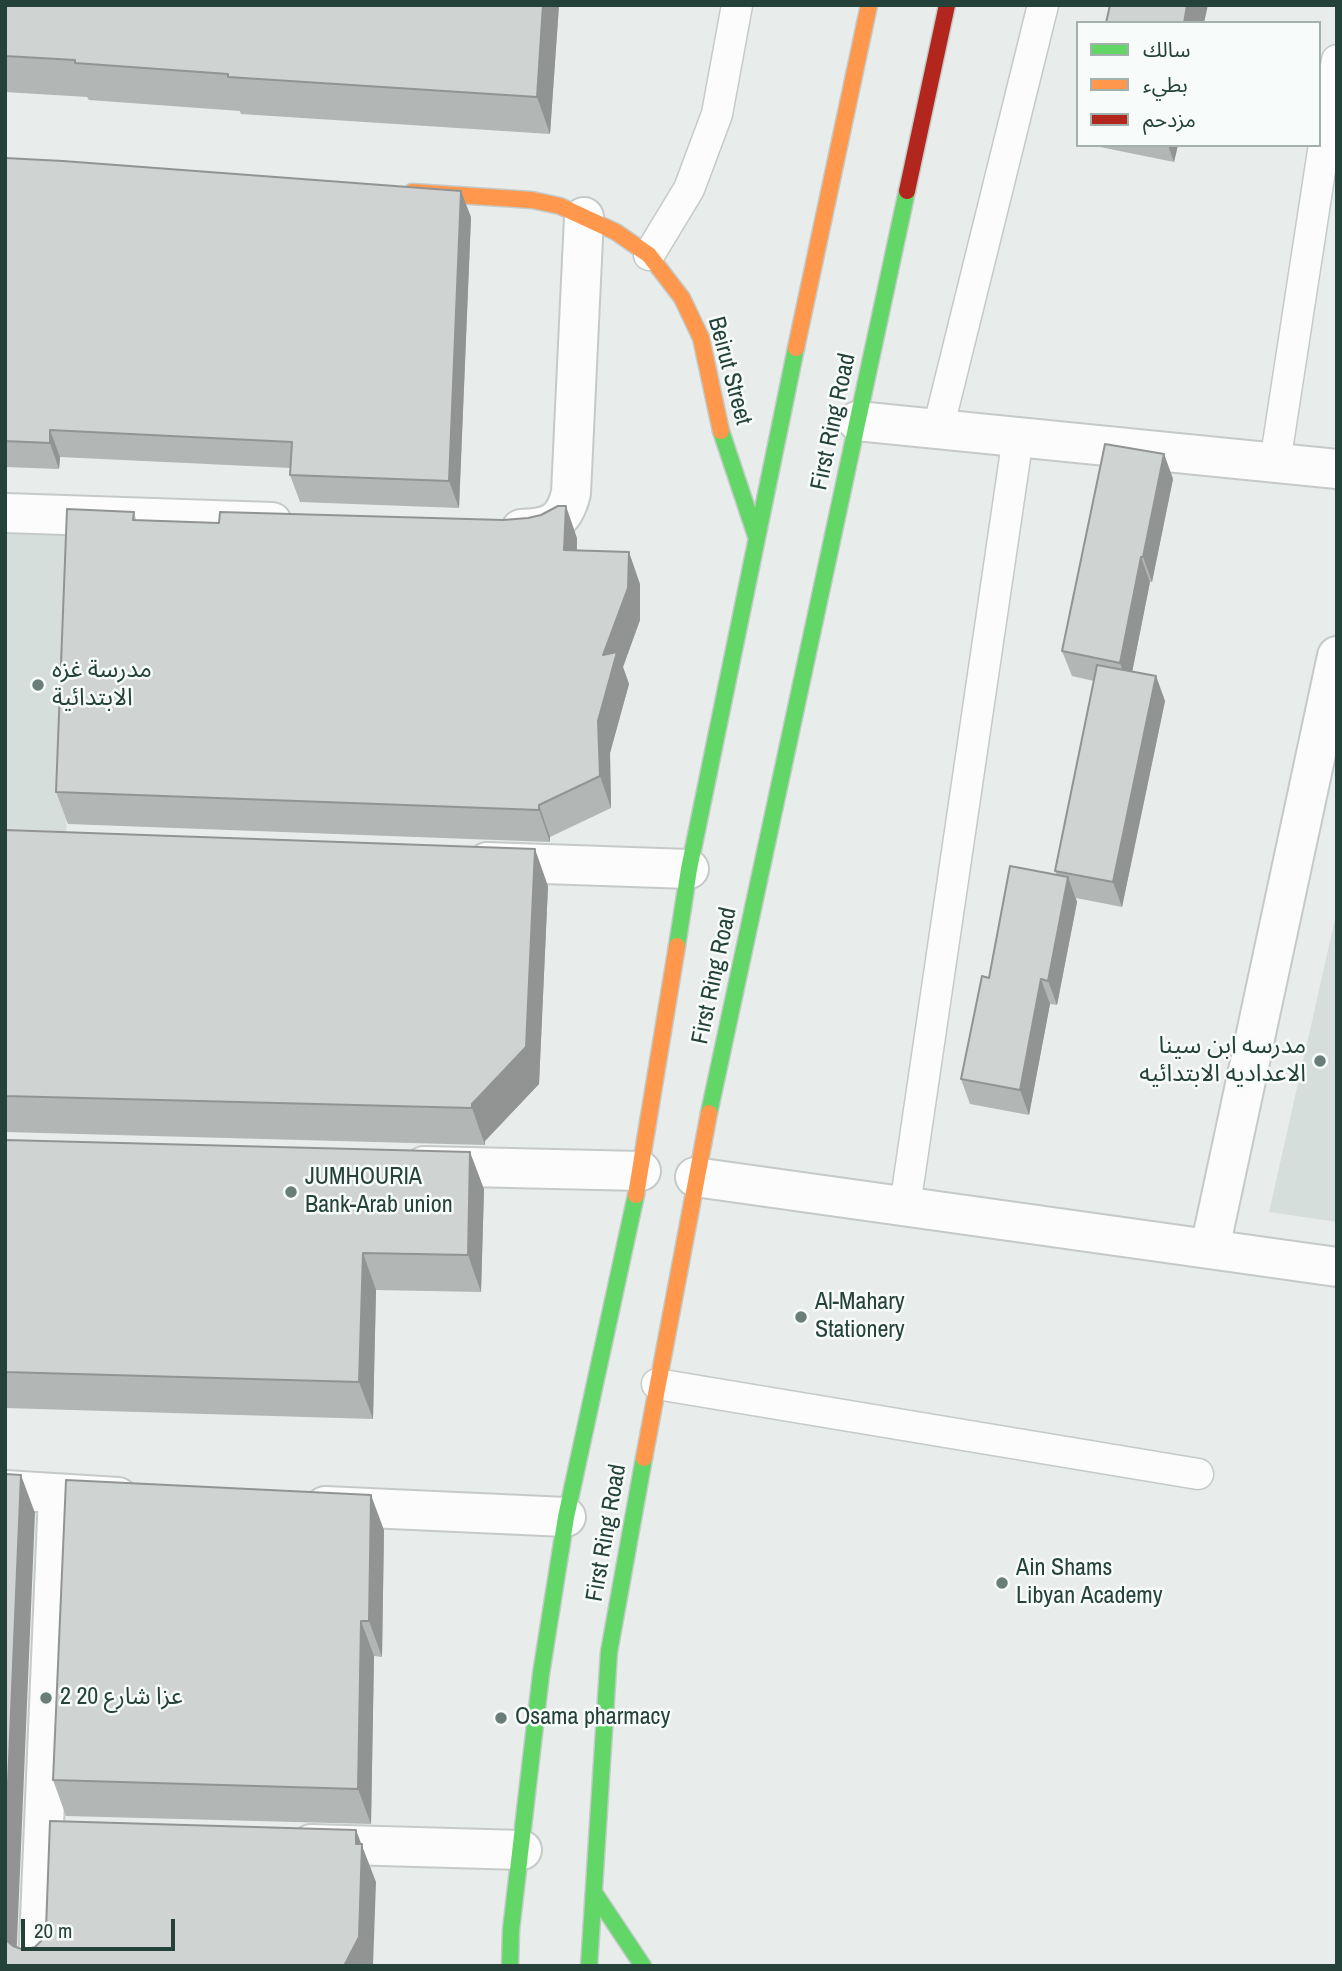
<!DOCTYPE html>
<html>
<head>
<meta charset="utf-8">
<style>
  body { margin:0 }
  #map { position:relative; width:1342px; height:1971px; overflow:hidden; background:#e8edeb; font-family:"Archivo Narrow","Noto Sans Arabic",sans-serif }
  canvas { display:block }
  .frame { position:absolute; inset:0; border:7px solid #24423a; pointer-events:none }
  .legend { position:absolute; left:1076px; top:21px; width:245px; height:126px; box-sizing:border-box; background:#f7fbf9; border:2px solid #a3b1ad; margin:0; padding:9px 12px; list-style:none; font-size:21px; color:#24423a }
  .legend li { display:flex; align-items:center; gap:14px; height:35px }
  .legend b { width:35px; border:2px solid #a3b1ad }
  .scale { position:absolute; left:21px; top:1919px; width:154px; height:32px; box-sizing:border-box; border:4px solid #24423a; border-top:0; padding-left:9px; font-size:21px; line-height:24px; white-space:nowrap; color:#24423a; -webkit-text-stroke:5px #f7fbf9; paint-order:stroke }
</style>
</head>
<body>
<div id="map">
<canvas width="1342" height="1971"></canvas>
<div class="frame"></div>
<ul class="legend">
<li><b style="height:9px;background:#63d668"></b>سالك</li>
<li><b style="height:9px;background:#ff974d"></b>بطيء</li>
<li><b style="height:9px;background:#b3261e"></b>مزدحم</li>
</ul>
<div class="scale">20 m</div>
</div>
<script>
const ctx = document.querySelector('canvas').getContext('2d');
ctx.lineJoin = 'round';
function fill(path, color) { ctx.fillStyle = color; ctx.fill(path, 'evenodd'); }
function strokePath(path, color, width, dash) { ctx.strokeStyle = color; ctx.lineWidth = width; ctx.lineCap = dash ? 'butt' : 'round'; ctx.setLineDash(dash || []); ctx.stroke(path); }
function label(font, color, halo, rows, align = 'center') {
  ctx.font = font + ' "Archivo Narrow","Noto Sans Arabic",sans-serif'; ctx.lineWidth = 5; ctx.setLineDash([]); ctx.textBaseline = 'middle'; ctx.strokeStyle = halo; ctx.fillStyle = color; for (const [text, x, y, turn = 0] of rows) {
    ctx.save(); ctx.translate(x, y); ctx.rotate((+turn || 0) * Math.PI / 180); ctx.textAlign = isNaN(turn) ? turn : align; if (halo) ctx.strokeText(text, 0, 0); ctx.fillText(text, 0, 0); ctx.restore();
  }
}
fill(new Path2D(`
  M5 531 75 533 66 840 5 838Z
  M1337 910V1222L1269 1212Z`), '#d6dedb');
const lane = new Path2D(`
  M649 255 689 189 717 114 737 5
  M938 429 1043 5
  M1275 463 1337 60
  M905 1206 1018 437
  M657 1384 1198 1474`);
const street = new Path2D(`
  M857 421 1337 469
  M5 513 272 522
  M521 529C551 528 564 522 571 493L584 217
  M487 862 689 869
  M424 1166 641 1171
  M695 1177 1337 1267
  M1210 1248 1337 656
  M5 1490 118 1497
  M325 1506 566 1517
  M311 1844 522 1850
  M38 1966 58 1494`);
const fast = new Path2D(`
  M721 431 756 536
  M677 946 689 869 796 348
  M709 1113 907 191
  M595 1894 643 1966
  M510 1966 511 1930 541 1674 566 1517 636 1195
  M589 1966 609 1652 644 1458`);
const slow = new Path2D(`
  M412 192 532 200 560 206 616 232 649 255 682 298 701 338 721 431
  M796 348 869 5
  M636 1195 677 946
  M644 1458 709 1113`);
const jam = new Path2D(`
  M907 191 947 5`);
strokePath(lane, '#c5cac8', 33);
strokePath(street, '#c5cac8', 42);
strokePath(fast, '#c3cbc8', 19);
strokePath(slow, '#c3cbc8', 19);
strokePath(jam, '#c3cbc8', 19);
strokePath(lane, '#fcfcfc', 30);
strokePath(street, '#fcfcfc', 38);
strokePath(fast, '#63d668', 16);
strokePath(slow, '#ff974d', 16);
strokePath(jam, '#b3261e', 16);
fill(new Path2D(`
  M5 5H559L550 134 241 114 240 111 89 100 87 97 5 92Z
  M1099 145H1178L1174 162 1100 147Z
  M5 158 471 217 459 508 300 502 290 475 291 468 60 457 59 469 5 467Z
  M1164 454 1173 479 1152 582H1150L1132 672 1156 676 1165 701 1122 907 1076 898 1077 902 1057 1005 1050 1004 1029 1115 970 1104 961 1079 989 978 1057 875 1055 871 1094 681 1072 676 1062 651Z
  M134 512 136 520 577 538V550L640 584V620L623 667 629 684 610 753 611 808 550 837V842L68 824 56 792Z
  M5 830 548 886 539 1084 485 1141V1145L6 1132Z
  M5 1140 484 1189 481 1292 376 1290 373 1419 5 1408Z
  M384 1530 382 1657 374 1656 371 1824 66 1816 53 1780Z`), '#b2b6b5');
fill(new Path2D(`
  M543 5H559L550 134 537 97Z
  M1187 5H1208L1204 23H1184Z
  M1168 145H1178L1174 162Z
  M461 191 471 217 459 508 449 481Z
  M50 430 60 457 59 469 50 443Z
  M1164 454 1173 479 1152 582 1143 557Z
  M566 506 577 538 576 582 564 550Z
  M629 552 640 584V620L623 667 629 684 610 753 611 808 600 776 598 721 603 655Z
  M1141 557 1150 582 1129 688 1120 663Z
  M1156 676 1165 701 1122 907 1113 882Z
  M539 805 550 837V842L539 810Z
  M535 849 548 886 539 1084 485 1141V1145L472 1108V1104Z
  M1068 877 1077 902 1057 1005 1048 981Z
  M1041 979 1050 1004 1029 1115 1020 1090Z
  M470 1152 484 1189 481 1292 468 1255Z
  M363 1253 376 1290 373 1419 359 1382Z
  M21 1475 35 1513 16 1966 5 1939V1855Z
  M371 1495 384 1530 382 1657 369 1621Z
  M361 1621 374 1656 371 1824 358 1789Z
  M356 1830 376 1882 373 1966H344L356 1844Z`), '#919493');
const building = new Path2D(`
  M5 5H543L537 97 228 77V74L75 63V60L5 56Z
  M1110 5H1187L1184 23H1106Z
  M5 158 63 161 461 191 449 481 290 475 292 442 50 430V443L5 441Z
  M1105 444 1164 454 1143 557H1141L1120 663 1062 651Z
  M558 506H566L564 550 629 552 628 588 603 655 617 652 598 721 600 776 539 805V810L56 792 67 509 134 512 133 520 219 523 220 512 503 520 528 518 541 515Z
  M1097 665 1156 676 1113 882 1055 871Z
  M5 830 535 849 526 1047 472 1104V1108L5 1096Z
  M1010 866 1068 877 1048 981 1041 979 1020 1090 961 1079 982 976 989 978Z
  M5 1140 470 1152 468 1255 363 1253 359 1382 5 1372Z
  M5 1474 21 1475 5 1855Z
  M66 1480 371 1495 369 1621H361L358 1789 53 1780Z
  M50 1821 356 1830V1844H362L359 1937 344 1966H7L5 1964V1939L13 1946 24 1950 35 1947 43 1939 46 1929Z`);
fill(building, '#cfd4d2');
strokePath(building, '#919493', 2);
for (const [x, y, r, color] of [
  [38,685,7,"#697e78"],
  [1320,1061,7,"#697e78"],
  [291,1192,7,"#697e78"],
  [801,1317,7,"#697e78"],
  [1002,1583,7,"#697e78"],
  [46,1698,7,"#697e78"],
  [501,1718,7,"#697e78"]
]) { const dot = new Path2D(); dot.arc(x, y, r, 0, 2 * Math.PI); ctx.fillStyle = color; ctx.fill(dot); strokePath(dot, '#f7fbf9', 2.5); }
label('24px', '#24423a', '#f7fbf9', [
  ["Beirut Street",729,371,75],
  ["First Ring Road",834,422,-78],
  ["First Ring Road",715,976,-78],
  ["First Ring Road",607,1533,-80]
]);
label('24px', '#24423a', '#f7fbf9', [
  ["مدرسة غزه",52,671],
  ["الابتدائية",52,699],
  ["مدرسه ابن سينا",1306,1047,"right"],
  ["الاعداديه الابتدائيه",1306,1075,"right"],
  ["JUMHOURIA",305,1178],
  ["Bank-Arab union",305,1206],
  ["Al-Mahary",815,1303],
  ["Stationery",815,1331],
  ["Ain Shams",1016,1569],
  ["Libyan Academy",1016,1597],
  ["عزا شارع 20 2",60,1698],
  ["Osama pharmacy",515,1718]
], 'left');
</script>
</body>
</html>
